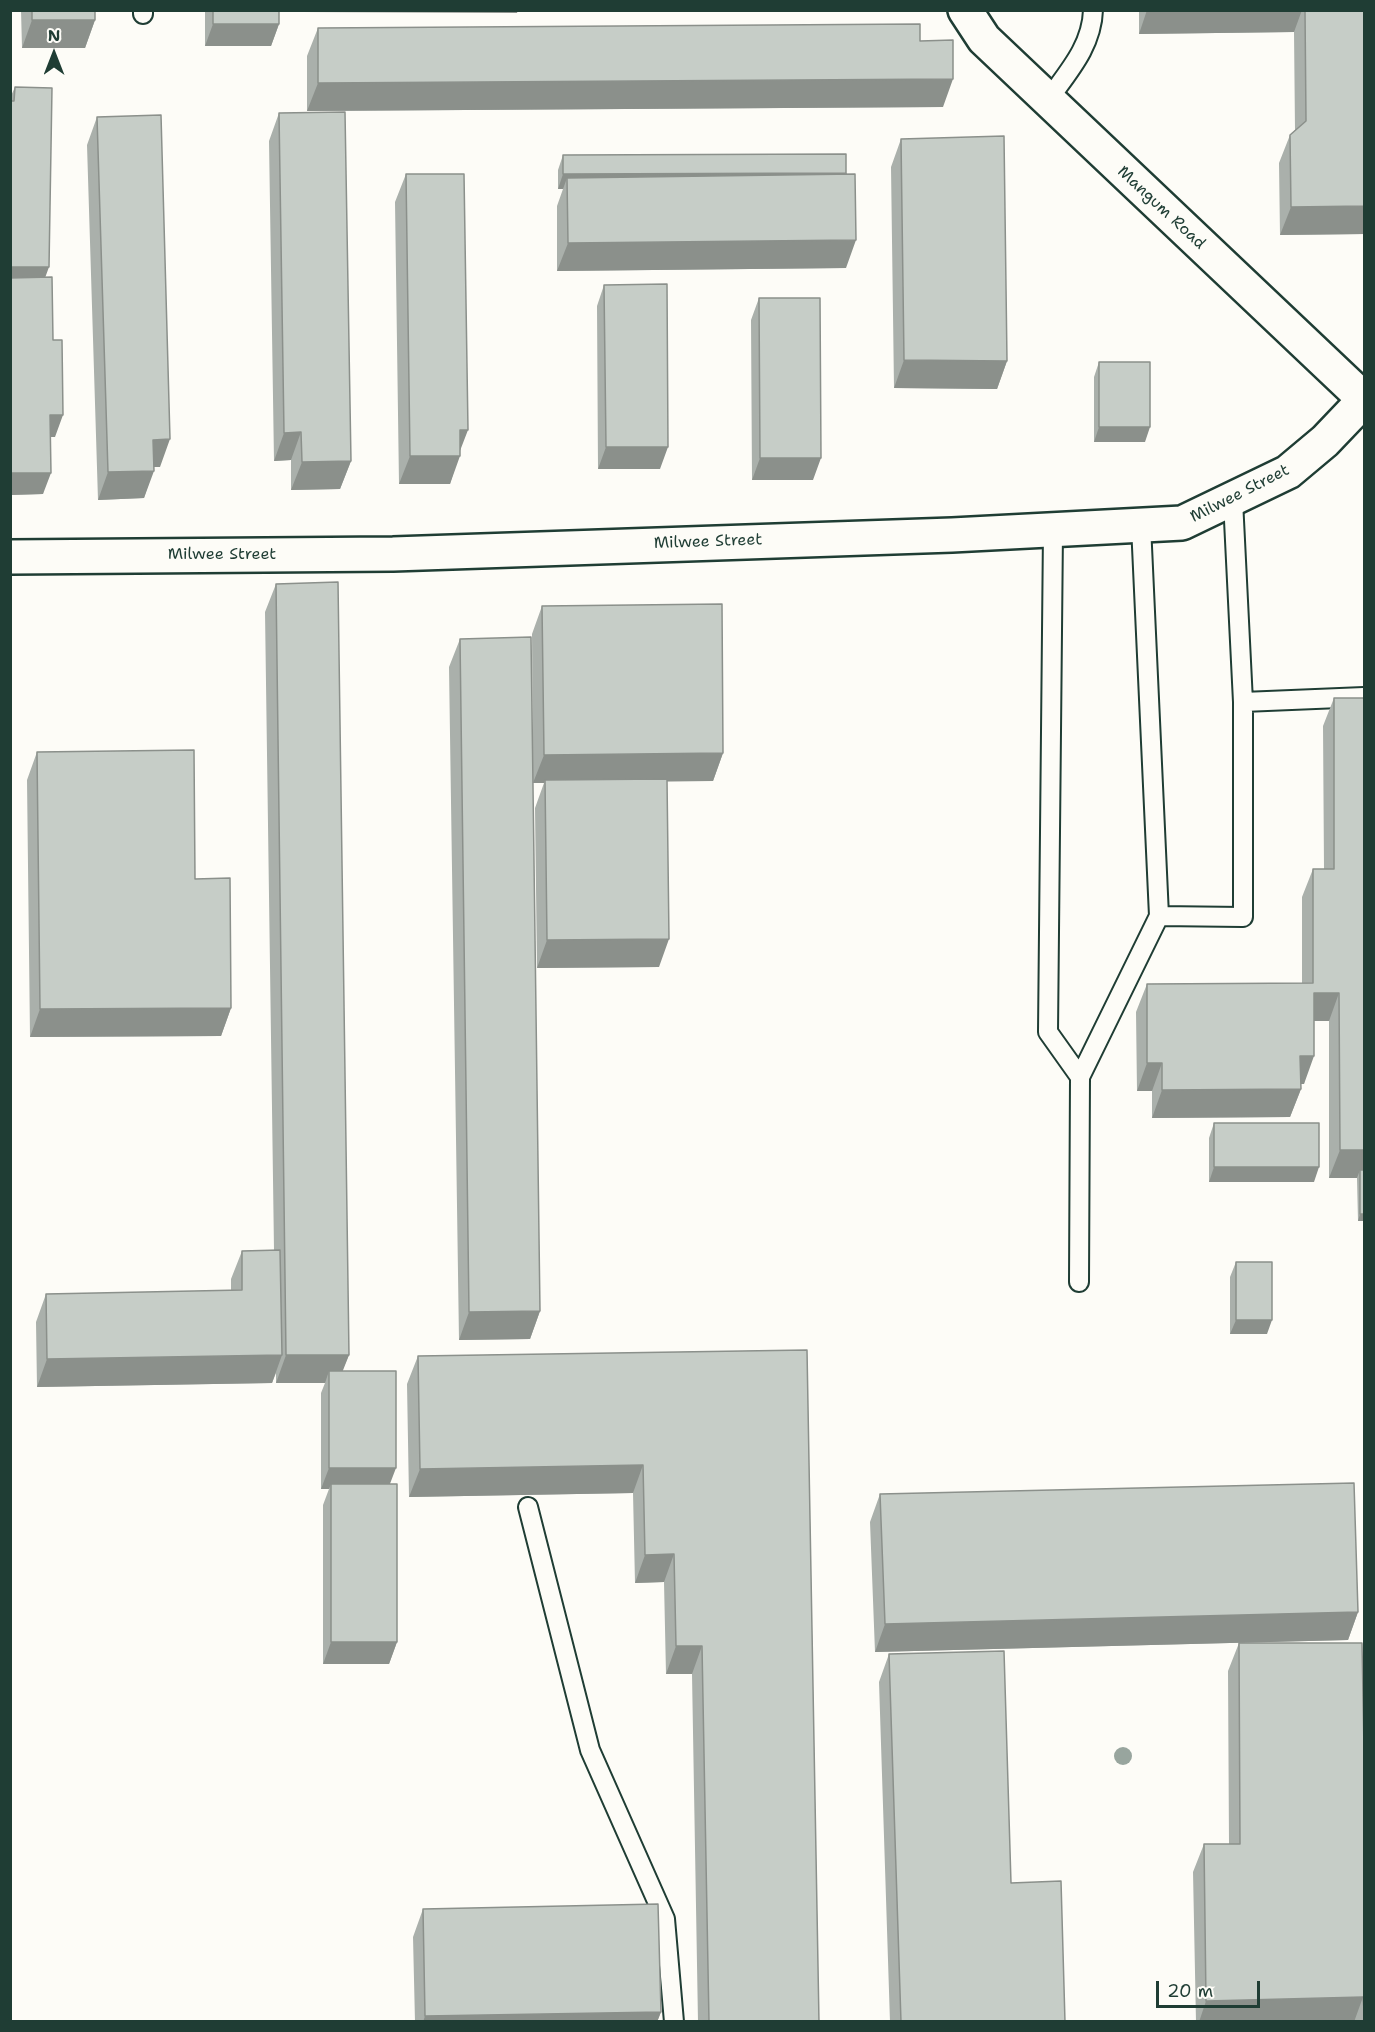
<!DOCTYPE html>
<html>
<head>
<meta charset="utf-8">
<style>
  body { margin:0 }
  #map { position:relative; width:1375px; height:2032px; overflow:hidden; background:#fdfcf7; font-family:"Shantell Sans",sans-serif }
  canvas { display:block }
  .frame { position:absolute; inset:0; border:12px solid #1f3d34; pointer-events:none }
  .north { position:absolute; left:24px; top:24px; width:60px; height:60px; -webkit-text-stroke:4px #fdfcf7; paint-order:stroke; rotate:0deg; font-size:16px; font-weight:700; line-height:24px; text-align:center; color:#1f3d34 }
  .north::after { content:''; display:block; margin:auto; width:21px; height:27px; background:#1f3d34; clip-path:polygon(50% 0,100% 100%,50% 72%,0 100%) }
  .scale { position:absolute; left:1156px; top:1981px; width:104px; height:27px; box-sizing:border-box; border:3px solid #1f3d34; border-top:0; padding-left:8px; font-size:18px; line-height:21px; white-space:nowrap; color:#1f3d34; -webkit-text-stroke:4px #fdfcf7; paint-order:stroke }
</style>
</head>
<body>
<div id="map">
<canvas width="1375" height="2032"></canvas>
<div class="frame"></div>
<div class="north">N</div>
<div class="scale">20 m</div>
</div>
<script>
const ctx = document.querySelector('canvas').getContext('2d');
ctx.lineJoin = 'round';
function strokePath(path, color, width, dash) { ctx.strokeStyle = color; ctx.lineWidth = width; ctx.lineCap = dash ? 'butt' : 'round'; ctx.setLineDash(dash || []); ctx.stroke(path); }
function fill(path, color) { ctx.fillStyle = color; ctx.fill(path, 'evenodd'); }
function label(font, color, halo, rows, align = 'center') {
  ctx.font = font + ' "Shantell Sans",sans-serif'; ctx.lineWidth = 6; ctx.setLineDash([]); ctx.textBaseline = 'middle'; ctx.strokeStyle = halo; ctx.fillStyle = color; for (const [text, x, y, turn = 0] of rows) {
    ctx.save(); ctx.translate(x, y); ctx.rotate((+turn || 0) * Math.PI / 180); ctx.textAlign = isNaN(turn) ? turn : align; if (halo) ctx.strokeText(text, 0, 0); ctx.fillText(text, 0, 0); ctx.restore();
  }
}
const lane = new Path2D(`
  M143 10V14
  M1048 100C1068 72 1092 46 1093 10
  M1141 525 1159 916
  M1053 531 1048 1032 1080 1077
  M1243 702 1364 697
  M1079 1282 1080 1077 1159 916 1243 917V702L1233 500
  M528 1507 590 1750 665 1919 674 2022`);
const street = new Path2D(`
  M10 557 393 554 952 535 1182 523 1288 472 1325 441 1364 400`);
const secondary = new Path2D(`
  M965 10 984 39 1364 399`);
strokePath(lane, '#1f3d34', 22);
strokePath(street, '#1f3d34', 38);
strokePath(secondary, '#1f3d34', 38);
strokePath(lane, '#fdfcf7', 18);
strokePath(street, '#fdfcf7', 33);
strokePath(secondary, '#fdfcf7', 33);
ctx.fillStyle = '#98a59e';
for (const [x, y] of [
  [1123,1756]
]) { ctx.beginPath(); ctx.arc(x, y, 9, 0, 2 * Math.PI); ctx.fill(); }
fill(new Path2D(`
  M21 10H95V20L85 48H22Z
  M205 10H279V24L271 46H205Z
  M1139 10H1365V234L1280 235 1279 163 1290 135 1295 130 1294 32 1139 34Z
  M318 28 920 41 943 107 307 111V56Z
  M15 87 45 277 55 437H50L43 494 10 495V98Z
  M279 113 351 461 340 489 291 490V460L274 461 269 141Z
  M97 117 160 467H154L144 498 98 500 87 145Z
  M901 139 1007 361 997 389 894 388 891 167Z
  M563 155 846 173V268L557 271V206L563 189H558V170Z
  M406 174 460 451 450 484H399L395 202Z
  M604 285 660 469H598L597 306Z
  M759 298 813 480H752L751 320Z
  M1099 362 1145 442H1094V377Z
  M276 584 349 1355 342 1371 390 1484 397 1642 389 1664H323V1505L329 1489H321V1393L325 1383H276V1373L272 1383 37 1387 36 1322 46 1294 231 1291V1279L242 1251 274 1250 265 612Z
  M542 606 723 753 713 781H667L659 967 537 968 535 808 544 783H533L532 634Z
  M460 639 540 1311 530 1339 459 1340 449 667Z
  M1334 698 1365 1221H1358L1357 1178H1329V1021H1314L1304 1084H1301V1089L1290 1117 1152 1118V1091H1137L1136 1012 1147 984 1302 983V897L1313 869H1324L1323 726Z
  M37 752 195 879 231 1008 221 1036 30 1037 27 780Z
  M1214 1123 1314 1182H1209V1138Z
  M1236 1262 1267 1334H1230V1277Z
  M807 1350 819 2022H698L692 1674H666L664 1582 635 1583 633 1493 409 1497 407 1384 418 1356Z
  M880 1494 1358 1612 1348 1640 875 1652 870 1522Z
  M1239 1643H1362L1365 2022H1196L1193 1872 1204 1844H1229L1228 1671Z
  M889 1654 1011 1883 1065 2022H890L879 1682Z
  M423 1909 661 2012 657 2022H415L413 1937Z`), '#aab0ab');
fill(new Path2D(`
  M304 10H518L517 13 303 12Z
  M1147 10H1302L1294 32 1139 34Z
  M32 20H95L85 48H22Z
  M213 24H279L271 46H205Z
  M953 79 943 107 307 111 318 83Z
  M846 173 841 188 567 178 563 189H558L563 174Z
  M1365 206V234L1280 235 1291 207Z
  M856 240 846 268 557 271 568 243Z
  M10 267H49L41 289H10Z
  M904 360 1007 361 997 389 894 388Z
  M50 415H63L55 437H42Z
  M1099 427H1150L1145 442H1094Z
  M460 430H468L458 456H460L450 484H399L410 456Z
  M301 432 291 460 274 461 284 433Z
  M170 439 160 467H143L153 440Z
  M606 447H668L660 469H598Z
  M760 458H821L813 480H752Z
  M351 461 340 489 291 490 302 462Z
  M154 471 144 498 98 500 108 472Z
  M10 473H51L43 494 10 495Z
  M723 753 713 781 545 783V780L544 783H533L544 755Z
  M669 939 659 967 537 968 547 940Z
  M1314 993H1339L1329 1021H1303Z
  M231 1008 221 1036 30 1037 40 1009Z
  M1300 1056H1314L1304 1084H1290Z
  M1147 1063H1162L1152 1091H1137Z
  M1301 1089 1290 1117 1152 1118 1162 1090Z
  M1340 1150H1365V1178L1360 1170 1357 1178H1329Z
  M1214 1167H1319L1314 1182H1209Z
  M1360 1214H1365V1221H1358Z
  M540 1311 530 1339 459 1340 469 1312Z
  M1236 1320H1272L1267 1334H1230Z
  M282 1355 272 1383 37 1387 47 1359Z
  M286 1355H349L338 1383 329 1371 325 1383H276Z
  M643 1465 633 1493 409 1497 420 1469Z
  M329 1468H396L388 1489 331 1484 329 1489H321Z
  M674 1554 664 1582 635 1583 645 1555Z
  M1358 1612 1348 1640 875 1652 885 1624Z
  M331 1642H397L389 1664H323Z
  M676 1646H702L692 1674H666Z
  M1363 1997 1354 2022H1199L1206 2001Z
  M661 2012 657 2022H423L425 2016Z`), '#8b908b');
const building = new Path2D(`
  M32 10H95V20H32Z
  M213 10H279V24H213Z
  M1305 10H1365V206L1291 207 1290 135 1306 121Z
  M920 24V41L953 40V79L318 83V28Z
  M15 87 52 88 49 267H10V101H14Z
  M345 112 351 461 302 462 301 432 284 433 279 113Z
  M161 115 170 439 153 440 154 471 108 472 97 117Z
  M1004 136 1007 361 904 360 901 139Z
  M846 154V173L563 174V155Z
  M406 174H464L468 430H460V456H410Z
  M855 174 856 240 568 243 567 178Z
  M52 277 53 340H62L63 415H50L51 473H10V278Z
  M667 284 668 447H606L604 285Z
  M759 298H820L821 458H760Z
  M1099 362H1150V427H1099Z
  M338 582 349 1355H286L276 584Z
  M722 604 723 753 544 755 542 606Z
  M531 637 540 1311 469 1312 460 639Z
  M1334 698H1365V1150H1340L1339 993H1314V1056H1300L1301 1089 1162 1090V1063H1147V984L1313 983V869H1334Z
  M194 750 195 879 230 878 231 1008 40 1009 37 752Z
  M667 779 669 939 547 940 545 780Z
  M1214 1123H1319V1167H1214Z
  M1360 1170H1365V1214H1360Z
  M280 1250 282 1355 47 1359 46 1294 242 1290V1251Z
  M1236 1262H1272V1320H1236Z
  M807 1350 819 2022H709L702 1646H676L674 1554 645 1555 643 1465 420 1469 418 1356Z
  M329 1371H396V1468H329Z
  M1354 1483 1358 1612 885 1624 880 1494Z
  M331 1484H397V1642H331Z
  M1239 1643H1362L1365 1803V2022L1363 1997 1206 2001 1204 1844H1240Z
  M1004 1651 1011 1883 1061 1881 1065 2022H901L889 1654Z
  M658 1904 661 2012 425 2016 423 1909Z`);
fill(building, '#c6cdc7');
strokePath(building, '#8b908b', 1.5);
label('16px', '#1f3d34', '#fdfcf7', [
  ["Mangum Road",1161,208,43],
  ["Milwee Street",1240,494,-27],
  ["Milwee Street",708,542,-2],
  ["Milwee Street",222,555]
]);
</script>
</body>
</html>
